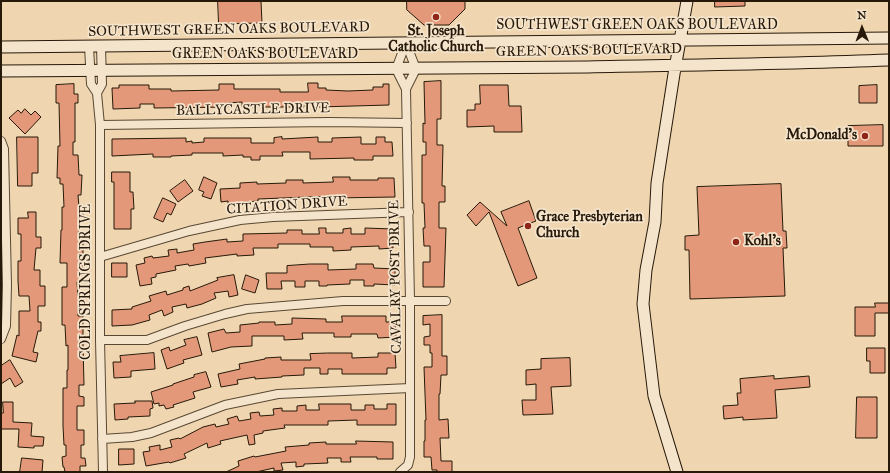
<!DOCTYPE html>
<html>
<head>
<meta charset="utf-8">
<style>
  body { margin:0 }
  #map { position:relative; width:890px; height:473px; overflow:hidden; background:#f0d6b0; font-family:"IM FELL Great Primer",serif }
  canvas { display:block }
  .frame { position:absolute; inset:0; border:2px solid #261909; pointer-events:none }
  .north { position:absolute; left:842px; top:8px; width:40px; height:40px; -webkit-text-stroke:3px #f5e4cc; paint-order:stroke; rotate:359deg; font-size:11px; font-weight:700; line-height:16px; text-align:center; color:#261909 }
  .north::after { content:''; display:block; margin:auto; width:14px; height:18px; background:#261909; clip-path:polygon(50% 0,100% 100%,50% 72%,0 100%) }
</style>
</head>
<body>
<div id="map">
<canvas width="890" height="473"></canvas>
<div class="frame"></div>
<div class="north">N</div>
</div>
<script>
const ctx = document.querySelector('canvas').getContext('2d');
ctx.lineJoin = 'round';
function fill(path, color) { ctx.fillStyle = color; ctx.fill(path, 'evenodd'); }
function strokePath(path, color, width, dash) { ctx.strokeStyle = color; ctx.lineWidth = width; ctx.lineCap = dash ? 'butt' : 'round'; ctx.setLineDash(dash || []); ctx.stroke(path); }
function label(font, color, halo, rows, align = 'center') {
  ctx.font = font + ' "IM FELL Great Primer",serif'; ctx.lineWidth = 3.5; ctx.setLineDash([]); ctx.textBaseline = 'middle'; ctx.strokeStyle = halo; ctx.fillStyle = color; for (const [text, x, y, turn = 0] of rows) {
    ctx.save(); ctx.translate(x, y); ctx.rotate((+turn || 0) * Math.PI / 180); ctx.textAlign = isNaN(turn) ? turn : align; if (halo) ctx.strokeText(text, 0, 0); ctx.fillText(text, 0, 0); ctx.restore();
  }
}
const building = new Path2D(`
  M218 1H261L262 23 219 24Z
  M407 1H465V9L449 25H424L407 10Z
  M715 1H745V6L715 7Z
  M441 81V119H437V145H443L442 186H445V202H439V228H446L444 287H423V262H430V246H424L423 228H425L424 203H422V155H426V142H423V123L425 124 424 82Z
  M308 83H318V88H326V90L348 91 373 90V87H383V84H389V105L318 107V103H304V107H242V102L228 103V107L154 108V104H140V108L113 109 112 88H119V85H149V89H171V91L219 90V84H234V89H280V92H308Z
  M74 84V94H78V103H75V142H73V155H78L79 175H82L81 195H78L79 207H83V222H79V235H83V282H77L78 296H83V305H78V316H83V345L84 385H79V396L84 397V406H77V430H84V445H81V458H85L86 466H80V472H65L64 467H63L62 457 66 456V445H64L63 426V388H67V370H68V345L66 346 65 325H62V287H67V263H60L61 230H62V207H64L63 184H60V178H57L58 146H60L59 103H56V85Z
  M480 85H508L509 106H521L522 132H494V126L467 127V110H475V104H480Z
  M877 85V103H859V86Z
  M25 109 31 115 35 111 41 117 25 134 9 118 18 110 21 113Z
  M883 125V146H848V126Z
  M17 137H38V173H32V186H18Z
  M282 137V139L318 137V142H332V138L361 137V144H376V137H385V142H392L393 156H373V160H354V158L310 159V152H282L283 156H260V160H251V157H243V155L223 156V153H192V155L171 156V157H153V154L112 156V139L186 138V142L192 141V143L204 142V138H251V143H274V138Z
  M112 172H130V192H133L134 209H131V229H114V182H112Z
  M204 177 217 183 211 199 202 196 204 192 199 190Z
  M333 177H350V180H378V178H394L395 197 333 198V196L258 199V201L237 203V205H228V201L221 202 220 189 240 188V183L257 182V184L286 183V180H303V183L333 182Z
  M185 180 193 191 178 202 170 191Z
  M781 184 783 231H786L787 248H783L785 296 690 299 689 250H685V236L699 235 697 187Z
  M163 198 176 204 171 215 167 213 163 222 154 218Z
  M529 201 536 221 518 228 537 278 518 286 489 212 476 226 467 215 480 202 507 226 501 212Z
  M28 212H36V237H41V248H36L34 270H40V286H45V306H38V322H41V331H38L33 352 38 353 36 362 12 356 17 335 19 336V311H30L29 296H19L18 281V261H21V234H18V218H28Z
  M319 228H326V233H343V229L351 228V234H365V228L393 229V248L379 249V246L351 247V250L333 251V247H310V244H278V248H253L254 255 237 256V254L205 258 206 263 189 266 188 264 175 266 176 270 156 274V277L151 278 152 284 140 286 136 265 145 263 144 258 152 256 153 258 169 256 168 250 177 249V253L194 250 193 244 205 242 227 239V242L243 241V234L287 233V230H302V234H319Z
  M112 263H127V277H112Z
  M310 264H328V270L356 269V264H373L374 268 395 269V285L374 284V286H364V280H350V284L327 285V286H319V281H305V287H295V281H281L282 289H267L266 273H287V266Z
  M234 275 238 295 229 297 228 291 214 293 216 298 202 304 187 308 186 304 172 307 173 312 164 316 162 310 149 315 150 320 132 325 112 326V310L132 309V307L151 301 149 296 166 291 167 295 183 290V288L189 286 190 291 218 280 217 278Z
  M246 275 259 280 255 293 242 289Z
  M875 303H889V313H875V336H855V307H875Z
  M442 315V356H447V375H441L440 394H439V420L448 419 449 438H440L441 461H452V472H437V470H432L431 457H424V441H425V420H426L424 367H432V353H430V345H424V337L430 336V324L423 325V316Z
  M342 316H386V322H395L396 337 378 338 377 334H351V337H334V333H302L303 339 284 340V336H252V346L231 347 212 352 208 333 224 329 226 333 240 332V325L259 323V322H275V325L292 324V318L326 319V322H342Z
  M197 337 202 355 183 360 184 363 167 369 161 350 169 347 170 351 186 345 184 340Z
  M867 348H885V373H870V361H867Z
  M154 353 155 369 131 371V377L114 378 113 362H121L120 356Z
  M328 353H352V358L378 357V353H395L396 368H387V374H342V369H328V374H320V368H304V375L282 376V377L255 379V377L237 380 238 384 221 387 218 374 240 369 239 364 265 359V358L281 357V360H311L310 354Z
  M570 358 571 386 551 387 553 414 523 415 522 400H536V384L526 385V370L541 369V359Z
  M10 360 23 382 15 387 10 378 1 384V366Z
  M206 372 211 387 193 392 195 398 173 405 174 407 166 409 164 405 159 406V403L154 404 151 392 173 385V384L194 377V375Z
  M774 376V379L809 376 810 387 775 390 777 418 743 420V417L724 419 723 406 738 405 737 393H741L740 379Z
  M857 397H877V438H856Z
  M135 401H152L153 408 150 409V416L128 417V419L115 420 114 404 135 403Z
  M3 402H13V422L32 423 31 436 44 437 43 446H34V448L18 447 19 429H1V413H3Z
  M319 404H351V410H365V405H374V409H387V404H396V425H357V420L328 421V425H284L285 428 263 431V433L254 435 255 444 249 445 247 435 220 441 221 444 208 448 207 443 184 454 186 458 170 463 169 462 146 466 143 452 150 451 149 447 160 445V450L172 447 170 440 179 438 180 439 203 427 215 424 216 427 229 424 227 419 237 416 239 421 251 419 250 413 259 412 260 416 274 415 273 409 282 408V411H297V406L306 405V410H319Z
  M356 441 393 442V459H377V457H350L351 462H341V458H327L328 463 304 464V466L296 467V462L281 463 283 470 274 471V468L256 472H226L239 466 238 461 254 456 255 457 286 451 285 447 309 445V443L326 442V444H356Z
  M119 449H134V464L119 465Z
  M22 458 43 460 42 472H20Z`);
fill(building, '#e39879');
strokePath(building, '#261909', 1);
const street = new Path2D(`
  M89 46 91 84 97 93 100 125V340L103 472
  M406 89 416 69 406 43
  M97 93 102 84 101 46
  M100 125 329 122 407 123
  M1 141 4 149 7 285 6 326 1 339
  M100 257 189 231 240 220 273 217 409 212
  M100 340H147L185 326 225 314 247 309 343 301H446
  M102 439 132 437 151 433 225 405 278 394 410 388
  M400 472 408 465 410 457V301L406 89 396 69 406 43`);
const secondary = new Path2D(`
  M1 47 889 38
  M1 71 588 67C688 65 789 64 889 60
  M677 472 654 396 643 304 646 270 655 222 657 183 674 74 687 1`);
strokePath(street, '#584833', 10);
strokePath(secondary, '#261909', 13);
strokePath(street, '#f5e4cc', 8);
strokePath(secondary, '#f5e4cc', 11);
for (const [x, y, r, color] of [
  [436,17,4,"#8f2418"],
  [865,136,4,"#8f2418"],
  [528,226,4,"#8f2418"],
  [736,242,4,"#8f2418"]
]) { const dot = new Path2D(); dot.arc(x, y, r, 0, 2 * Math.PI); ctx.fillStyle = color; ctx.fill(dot); strokePath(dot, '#f5e4cc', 1.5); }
label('14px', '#261909', '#f5e4cc', [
  ["SOUTHWEST GREEN OAKS BOULEVARD",637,26],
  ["SOUTHWEST GREEN OAKS BOULEVARD",229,30,-1],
  ["GREEN OAKS BOULEVARD",589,51,-1],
  ["GREEN OAKS BOULEVARD",265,55],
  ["BALLYCASTLE DRIVE",253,110,-1],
  ["CITATION DRIVE",287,206,-4],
  ["CAVALRY POST DRIVE",396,277,-91],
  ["COLD SPRINGS DRIVE",87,282,-90]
]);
label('bold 14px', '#261909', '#f5e4cc', [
  ["St. Joseph",436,32,"center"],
  ["Catholic Church",436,48,"center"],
  ["McDonald's",857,136,"right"],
  ["Grace Presbyterian",536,218],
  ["Church",536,234],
  ["Kohl's",744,242]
], 'left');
</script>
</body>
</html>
